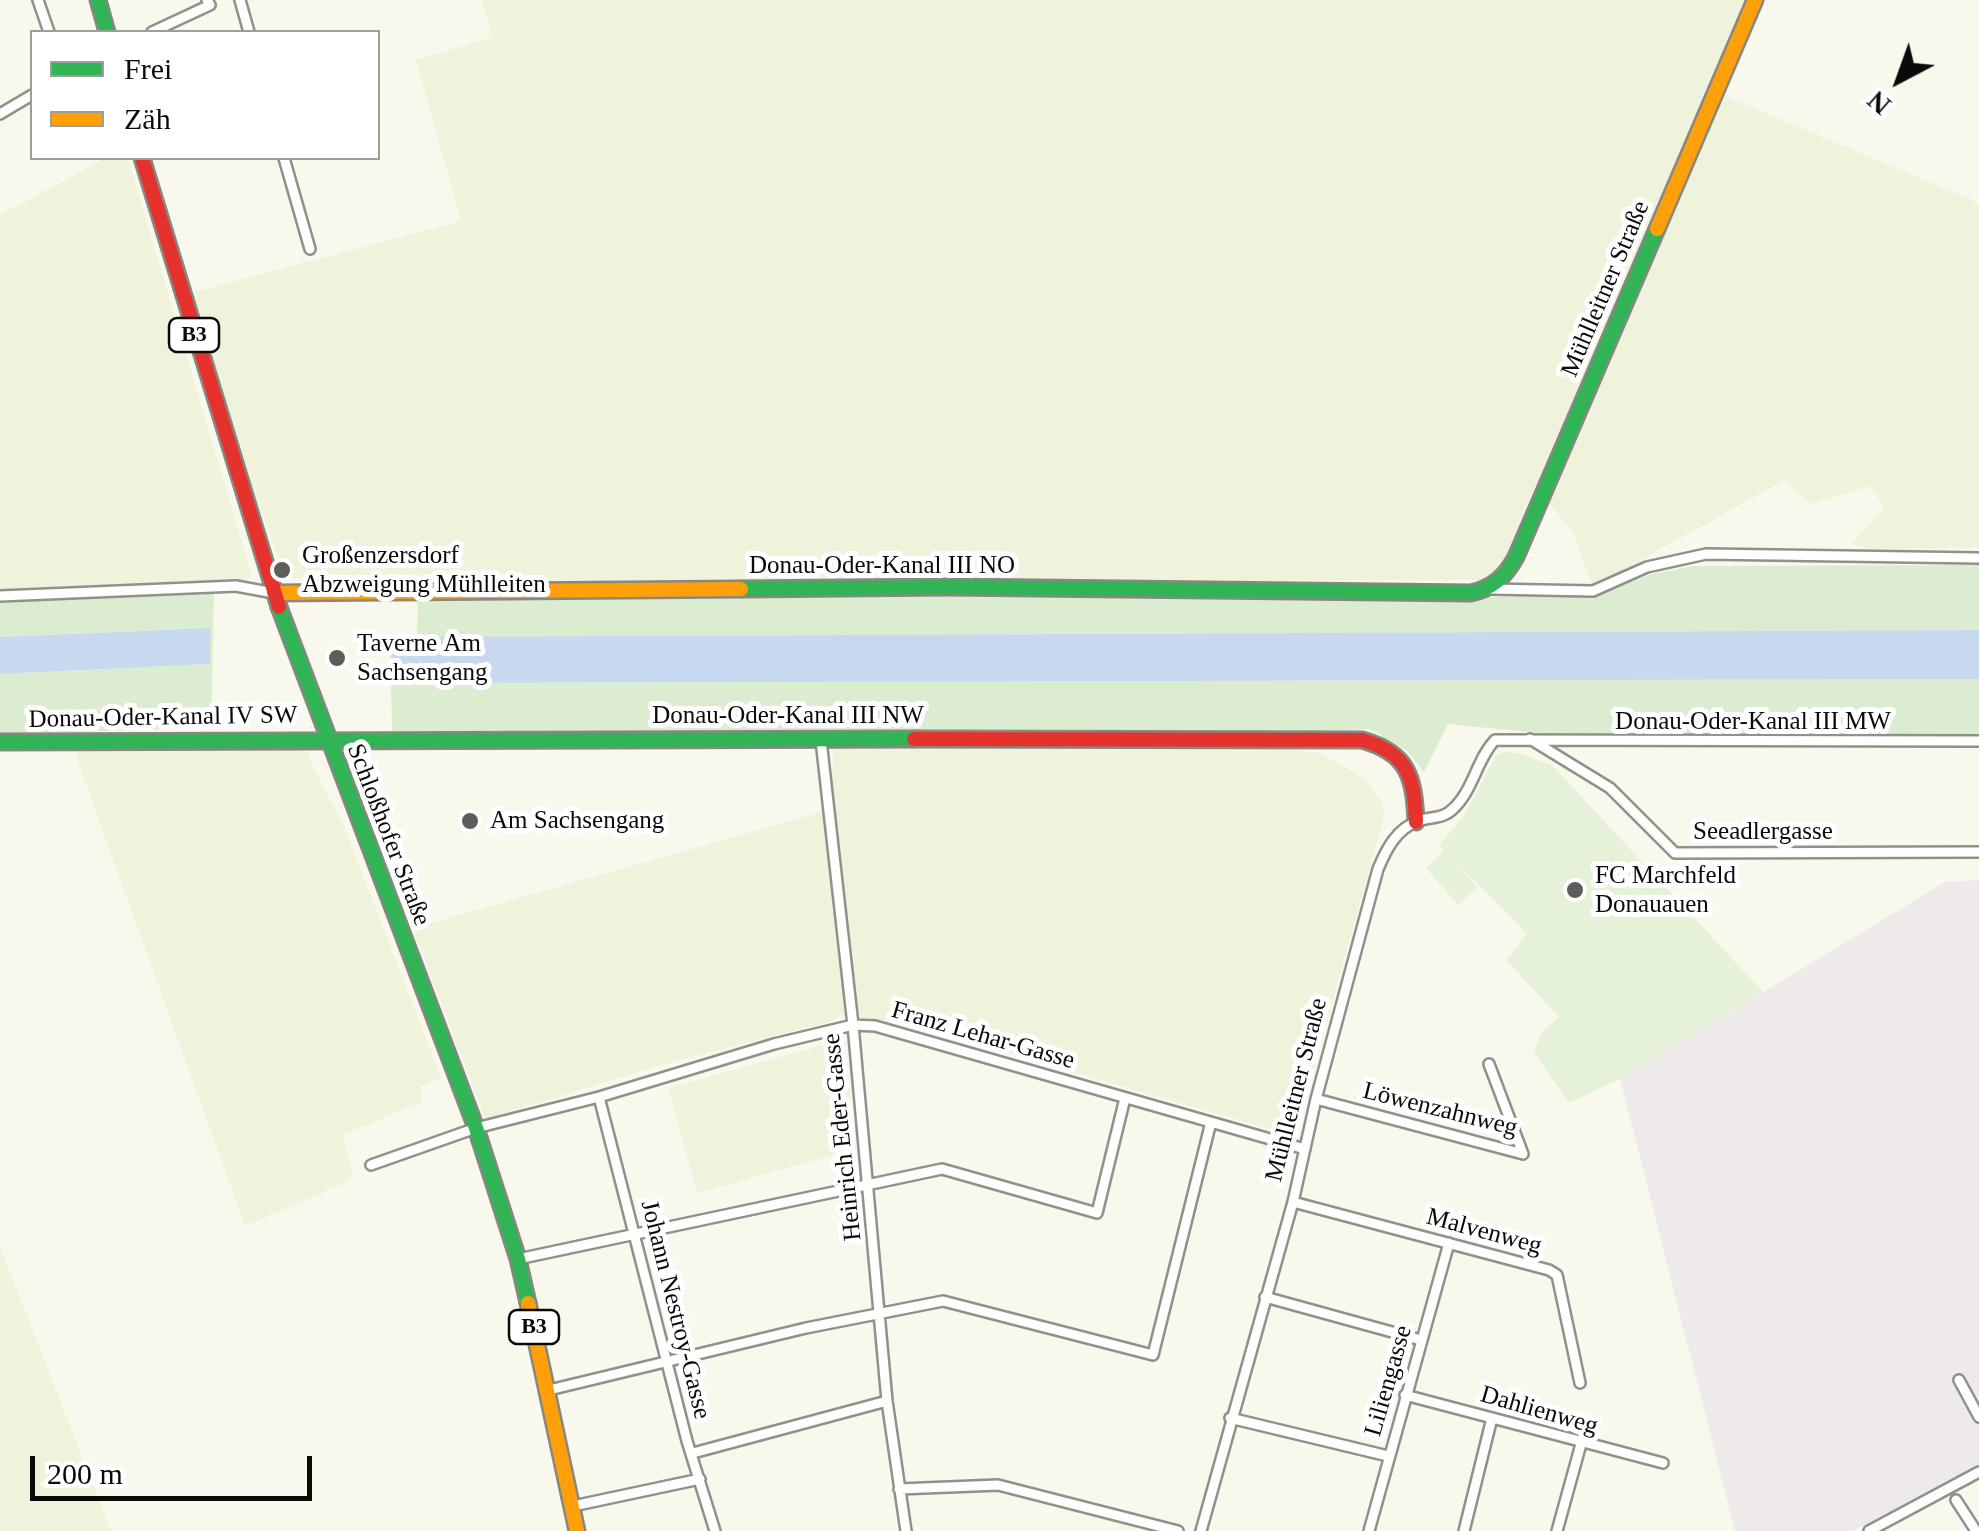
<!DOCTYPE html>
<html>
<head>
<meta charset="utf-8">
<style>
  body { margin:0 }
  #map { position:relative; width:1979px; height:1531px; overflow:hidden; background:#f8f8ed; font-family:"Times New Roman",serif }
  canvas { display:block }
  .legend { position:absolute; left:30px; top:30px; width:350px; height:130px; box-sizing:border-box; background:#fff; border:2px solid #9d9d9d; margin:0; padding:12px 18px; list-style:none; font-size:30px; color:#0a0a0a }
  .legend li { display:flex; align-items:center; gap:20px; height:50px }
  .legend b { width:50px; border:2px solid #9d9d9d }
  .north { position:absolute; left:1849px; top:30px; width:100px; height:100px; -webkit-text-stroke:8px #fff; paint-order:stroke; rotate:221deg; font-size:28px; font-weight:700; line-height:40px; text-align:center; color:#0a0a0a }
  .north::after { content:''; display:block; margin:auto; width:35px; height:45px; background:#0a0a0a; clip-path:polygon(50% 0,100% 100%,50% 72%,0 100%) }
  .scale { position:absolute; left:30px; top:1456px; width:282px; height:45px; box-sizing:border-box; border:5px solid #0a0a0a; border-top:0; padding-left:12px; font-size:30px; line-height:35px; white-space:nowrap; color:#0a0a0a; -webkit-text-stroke:8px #fff; paint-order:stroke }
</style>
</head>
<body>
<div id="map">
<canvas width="1979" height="1531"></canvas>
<ul class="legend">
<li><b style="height:12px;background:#30b455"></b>Frei</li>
<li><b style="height:12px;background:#ff9f0a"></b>Zäh</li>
</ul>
<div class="north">N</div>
<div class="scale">200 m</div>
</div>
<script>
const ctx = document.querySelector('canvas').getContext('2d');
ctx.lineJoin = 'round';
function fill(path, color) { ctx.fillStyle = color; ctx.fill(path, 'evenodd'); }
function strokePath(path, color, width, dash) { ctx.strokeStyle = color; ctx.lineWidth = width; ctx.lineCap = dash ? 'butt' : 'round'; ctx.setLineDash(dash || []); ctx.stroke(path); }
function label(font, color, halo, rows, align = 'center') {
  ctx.font = font + ' "Times New Roman",serif'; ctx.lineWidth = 10; ctx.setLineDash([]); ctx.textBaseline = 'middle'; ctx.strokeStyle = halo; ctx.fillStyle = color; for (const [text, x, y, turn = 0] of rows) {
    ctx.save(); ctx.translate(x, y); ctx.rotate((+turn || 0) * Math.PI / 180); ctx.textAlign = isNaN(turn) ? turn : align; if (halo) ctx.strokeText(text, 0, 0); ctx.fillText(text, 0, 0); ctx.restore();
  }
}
fill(new Path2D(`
  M1979 880V1466L1853 1531H1735L1620 1079 1945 882Z`), '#efeaea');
fill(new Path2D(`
  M482 0H1748L1711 90 1979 203V548L1870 549 1852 543 1884 509 1871 486 1810 504 1784 480 1593 587 1572 531 1535 486 1499 572 1484 580 790 583 286 578 242 459 194 292 461 221 416 60 492 37Z
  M106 158H128L251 573 247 581 0 589V215Z
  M289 745 308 750 312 764 342 822 441 1077 420 1086 422 1102 342 1135 353 1175 347 1182 245 1226 78 762 77 751Z
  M833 746H1259L1320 753 1365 779 1382 803 1384 817 1295 1136 903 1023 841 1015 832 1021 665 1064 485 1119 413 928 822 812 833 765Z
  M845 1039 856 1149 697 1193 668 1088Z
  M0 1247 29 1321 111 1531H0Z`), '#f0f3db');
fill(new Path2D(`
  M1979 565V630L417 637 418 594 1505 597 1599 594 1652 574 1694 566Z
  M214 593 211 728 0 734V674L210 664 209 628 0 637V602Z
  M1979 679V738H1589L1448 724 1424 772 1407 751 1370 729 1248 734 392 731 391 683Z`), '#dbecd0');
fill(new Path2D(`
  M1505 752 1518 753 1552 765 1763 992 1620 1079 1569 1103 1534 1052 1541 1033 1559 1017 1506 960 1527 934 1459 865 1477 888 1458 905 1426 868 1444 851 1439 845 1464 816 1496 755Z`), '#e5f1d9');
fill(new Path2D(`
  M210 628V664L0 674V637Z
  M1979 630V679L391 683V637Z`), '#c8d8ee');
const street = new Path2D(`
  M38 0 49 32
  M240 0 249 32
  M152 32 210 5 207 0
  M0 114 32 95
  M284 158 310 249
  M1490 589 1593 591 1647 567 1706 554 1979 558
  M0 596 236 586 274 593
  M1530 739 1610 788 1675 853 1979 852
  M821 740 853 1025 887 1401 906 1531
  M599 1097 687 1441 715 1531
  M1316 1099 1523 1154 1489 1064
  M371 1165 476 1128 599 1097 774 1044 853 1025 875 1026 1305 1149
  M1293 1202 1549 1270 1557 1275 1580 1383
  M518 1259 942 1169 1097 1213 1125 1098
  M1265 1297 1421 1340
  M1959 1380 1979 1417
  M549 1390 806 1328 943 1301 1153 1355 1211 1122
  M1405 1395 1663 1463
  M1230 1418 1388 1456
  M693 1453 887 1401
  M899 1489 998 1485 1178 1531
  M1956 1500 1976 1531
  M573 1506 700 1479
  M1201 1531 1293 1202 1316 1099 1378 869C1386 850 1396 829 1418 821 1432 816 1442 820 1454 808 1473 790 1477 759 1495 740L1979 741
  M1369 1531 1449 1243
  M1464 1531 1492 1418
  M1557 1531 1581 1444
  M1869 1531 1979 1472`);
const fast = new Path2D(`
  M98 0 107 32
  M741 589 948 587 1471 593C1493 588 1505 577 1516 557L1657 229
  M279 607 476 1128 518 1259 528 1303
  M0 742 914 739`);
const slow = new Path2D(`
  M1657 229 1755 0
  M274 593 741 589
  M528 1303 577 1531`);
const jam = new Path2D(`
  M142 158 279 607
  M914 739 1362 740C1409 753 1414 778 1416 822`);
strokePath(street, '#91918c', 14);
strokePath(fast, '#888883', 19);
strokePath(slow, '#888883', 19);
strokePath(jam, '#888883', 19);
strokePath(street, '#fefefc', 9);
strokePath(fast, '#30b455', 14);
strokePath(slow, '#ff9f0a', 14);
strokePath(jam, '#e5322d', 14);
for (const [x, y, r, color] of [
  [282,570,10,"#5d5d59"],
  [337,658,10,"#5d5d59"],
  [470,821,10,"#5d5d59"],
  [1575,890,10,"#5d5d59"]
]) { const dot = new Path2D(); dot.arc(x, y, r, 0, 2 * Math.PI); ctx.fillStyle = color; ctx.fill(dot); strokePath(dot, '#fff', 4); }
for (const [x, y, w] of [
  [194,335,50],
  [534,1327,50]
]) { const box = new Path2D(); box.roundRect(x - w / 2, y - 17, w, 34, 8); ctx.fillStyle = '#fff'; ctx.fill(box); strokePath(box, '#0a0a0a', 2.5); }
label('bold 22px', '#0a0a0a', null, [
  ["B3",194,335],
  ["B3",534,1327]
]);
label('25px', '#0a0a0a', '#fff', [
  ["Mühlleitner Straße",1606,289,-67],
  ["Donau-Oder-Kanal III NO",882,566],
  ["Donau-Oder-Kanal III NW",788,716],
  ["Donau-Oder-Kanal IV SW",163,718,-1],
  ["Donau-Oder-Kanal III MW",1753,722],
  ["Seeadlergasse",1763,832],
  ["Schloßhofer Straße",388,835,69],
  ["Franz Lehar-Gasse",983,1036,16],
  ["Mühlleitner Straße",1297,1090,-76],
  ["Löwenzahnweg",1440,1110,14],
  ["Heinrich Eder-Gasse",843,1137,-96],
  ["Malvenweg",1484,1232,15],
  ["Johann Nestroy-Gasse",675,1310,76],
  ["Liliengasse",1389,1381,-74],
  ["Dahlienweg",1539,1411,16]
]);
label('25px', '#0a0a0a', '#fff', [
  ["Großenzersdorf",302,556],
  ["Abzweigung Mühlleiten",302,585],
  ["Taverne Am",357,644],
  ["Sachsengang",357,673],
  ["Am Sachsengang",490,821],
  ["FC Marchfeld",1595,876],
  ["Donauauen",1595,905]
], 'left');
</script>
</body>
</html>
